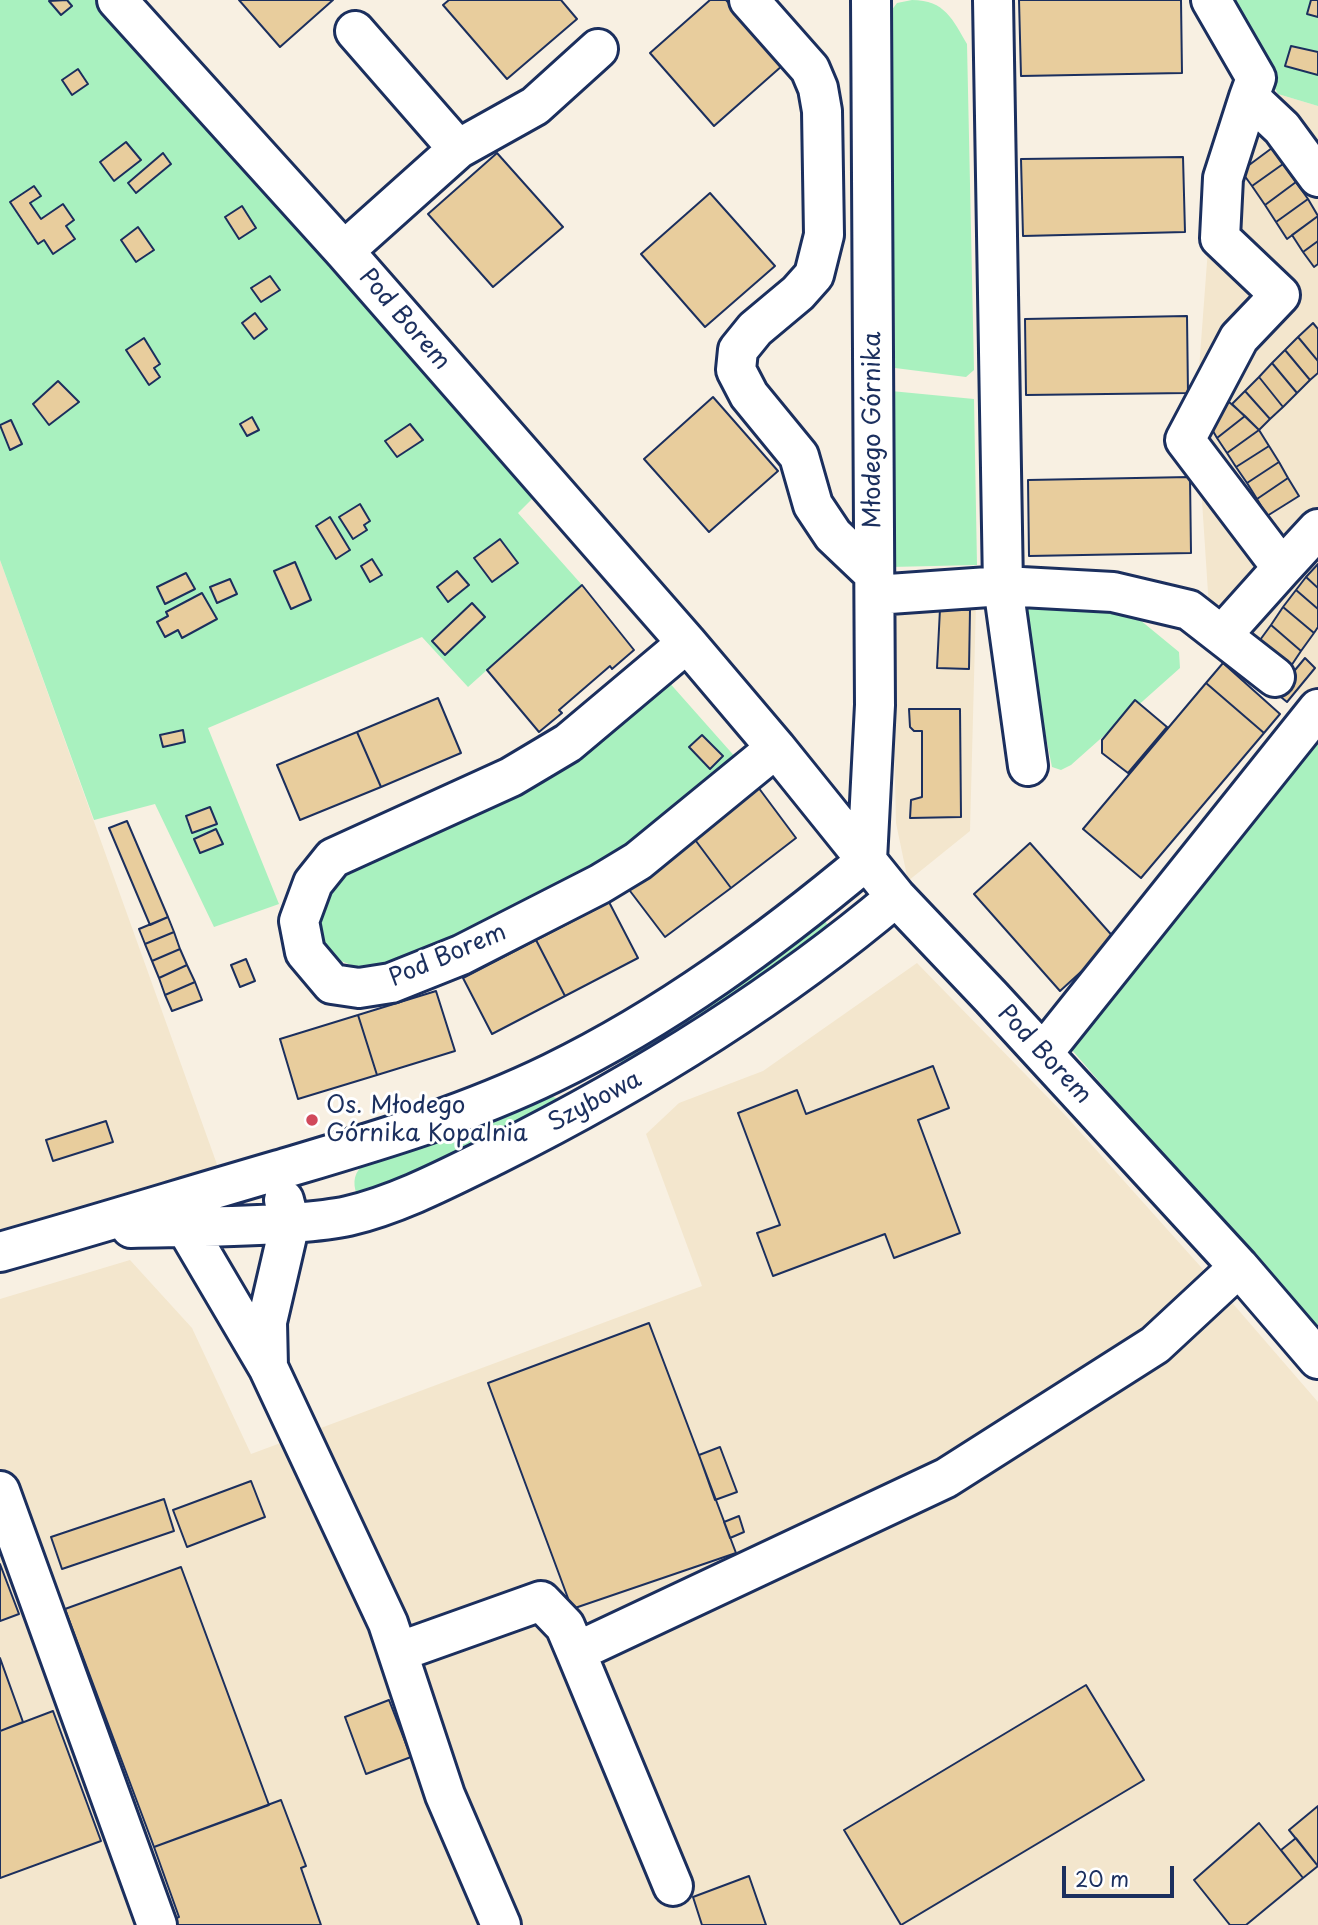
<!DOCTYPE html>
<html>
<head>
<meta charset="utf-8">
<style>
  body { margin:0 }
  #map { position:relative; width:1318px; height:1925px; overflow:hidden; background:#f8f0e2; font-family:"Playpen Sans",sans-serif }
  canvas { display:block }
  .scale { position:absolute; left:1062px; top:1866px; width:112px; height:32px; box-sizing:border-box; border:4px solid #1b2f5e; border-top:0; padding-left:9px; font-size:21px; line-height:24px; white-space:nowrap; color:#1b2f5e; -webkit-text-stroke:5px #fff; paint-order:stroke }
</style>
</head>
<body>
<div id="map">
<canvas width="1318" height="1925"></canvas>
<div class="scale">20 m</div>
</div>
<script>
const ctx = document.querySelector('canvas').getContext('2d');
ctx.lineJoin = 'round';
function fill(path, color) { ctx.fillStyle = color; ctx.fill(path, 'evenodd'); }
function strokePath(path, color, width, dash) { ctx.strokeStyle = color; ctx.lineWidth = width; ctx.lineCap = dash ? 'butt' : 'round'; ctx.setLineDash(dash || []); ctx.stroke(path); }
function label(font, color, halo, rows, align = 'center') {
  ctx.font = font + ' "Playpen Sans",sans-serif'; ctx.lineWidth = 6; ctx.setLineDash([]); ctx.textBaseline = 'middle'; ctx.strokeStyle = halo; ctx.fillStyle = color; for (const [text, x, y, turn = 0] of rows) {
    ctx.save(); ctx.translate(x, y); ctx.rotate((+turn || 0) * Math.PI / 180); ctx.textAlign = isNaN(turn) ? turn : align; if (halo) ctx.strokeText(text, 0, 0); ctx.fillText(text, 0, 0); ctx.restore();
  }
}
fill(new Path2D(`
  M1278 94 1318 106V702L1314 707 1209 608 1196 409 1210 222 1220 174Z
  M0 560 219 1170 0 1230Z
  M976 603 970 831 908 881 896 823 891 607Z
  M917 963 1065 1115 1209 1276 1318 1402V1925H0V1299L130 1260 192 1328 251 1454 702 1286 646 1134 679 1103 763 1071Z`), '#f3e6cd');
fill(new Path2D(`
  M0 0H98L533 498 518 513 582 585 468 687 422 637 208 728 279 904 214 927 155 804 94 820 0 560Z
  M912 0C945 0 953 20 967 44L974 370 966 377 895 368 891 11 897 3Z
  M1227 0H1318V106L1278 94Z
  M891 391 974 399 977 565 891 567Z
  M1057 601 1134 615 1179 652 1180 668 1071 765 1061 770 1052 767 1019 604Z
  M667 680 737 759 631 841 544 894 412 961 378 971 356 967 331 957 319 931 322 904 343 876Z
  M1318 702V1335L1059 1035Z
  M822 917 832 931 779 970 621 1066V1057Z
  M548 1095 556 1098 558 1102 514 1136 357 1195C352 1182 354 1171 366 1163Z`), '#a9f1bf');
const building = new Path2D(`
  M67 0 72 6 61 15 49 1Z
  M239 0H333L280 47Z
  M449 0H561L577 19 507 79 443 5Z
  M710 0H726L783 65 714 126 650 53Z
  M1019 0H1181L1182 73 1021 76Z
  M1311 0H1318V17L1307 14Z
  M1291 46 1318 52V75L1285 66Z
  M78 69 88 84 72 95 62 80Z
  M126 142 141 160 114 181 100 162Z
  M1272 148 1283 164 1252 186 1241 171Z
  M163 153 171 164 136 193 128 183Z
  M497 153 563 227 493 287 428 214Z
  M1183 157 1185 232 1023 236 1021 159Z
  M1283 164 1296 182 1265 205 1252 186Z
  M1296 182 1308 199 1276 222 1265 205Z
  M34 186 41 196 30 203 41 219 63 204 74 220 66 226 75 239 53 254 44 240 38 244 10 202Z
  M710 193 775 266 705 327 641 254Z
  M1308 199 1318 216 1287 239 1276 222Z
  M242 206 256 228 239 239 225 217Z
  M1318 216V241L1303 252 1292 235Z
  M138 227 154 250 136 262 121 240Z
  M1318 241V264L1314 267 1303 252Z
  M270 276 280 290 261 302 251 288Z
  M255 313 267 329 254 339 242 323Z
  M1187 316 1188 393 1026 395 1025 319Z
  M1313 323 1318 329V361L1298 337Z
  M1298 337 1318 361V373L1310 380 1285 350Z
  M144 338 160 364 154 368 160 377 149 385 126 350Z
  M1285 350 1310 380 1297 393 1272 363Z
  M1272 363 1297 393 1283 407 1259 377Z
  M1259 377 1283 407 1270 419 1245 391Z
  M58 381 79 402 49 425 33 404Z
  M1245 391 1270 419 1259 430 1232 404Z
  M713 397 778 471 709 532 644 459Z
  M1229 402 1245 416 1217 438 1206 419Z
  M1245 416 1259 430 1227 453 1217 438Z
  M252 417 259 430 247 436 240 424Z
  M11 420 22 444 10 450 0 425Z
  M410 424 423 440 397 457 385 441Z
  M1259 430 1269 446 1236 467 1227 453Z
  M1269 446 1279 462 1247 483 1236 467Z
  M1279 462 1288 478 1257 499 1247 483Z
  M1190 477 1191 553 1029 556 1028 480Z
  M1288 478 1299 496 1267 516 1257 499Z
  M360 504 370 521 364 525 367 530 353 539 339 517Z
  M330 517 350 550 336 559 316 526Z
  M500 539 518 563 492 582 474 558Z
  M372 559 382 575 370 582 361 566Z
  M295 562 311 600 291 609 274 571Z
  M1318 564V588L1306 577Z
  M457 571 469 585 448 602 437 587Z
  M186 573 195 589 165 604 157 587Z
  M1306 577 1318 588V609L1296 590Z
  M230 579 237 594 217 603 210 587Z
  M582 585 634 650 612 669 610 666 559 710 562 713 539 732 487 670Z
  M1296 590 1318 609V627L1314 633 1283 607Z
  M202 593 217 619 182 638 178 630 165 637 157 622 168 616 166 612Z
  M472 603 485 617 445 655 432 641Z
  M1283 607 1314 633 1301 651 1271 625Z
  M940 609 970 610 969 669 937 668Z
  M1271 625 1301 651 1291 666 1260 640Z
  M1305 658 1315 668 1287 702 1276 693Z
  M1223 663 1280 714 1264 733 1206 683Z
  M1206 683 1264 733 1141 878 1083 829Z
  M438 698 461 753 381 787 357 732Z
  M1135 700 1167 727 1128 773 1102 753V740Z
  M909 709H960L961 817 910 818 911 800 922 797V731H914L910 727Z
  M183 730 185 742 163 747 160 735Z
  M357 732 381 787 300 820 277 765Z
  M702 735 723 756 710 769 689 747Z
  M758 787 796 838 731 888 693 837Z
  M210 807 217 824 192 833 186 816Z
  M127 821 168 917 150 925 109 828Z
  M216 829 223 844 200 853 194 839Z
  M693 837 731 888 665 937 627 887Z
  M1030 843 1116 940 1060 991 974 894Z
  M609 902 638 958 565 996 536 940Z
  M168 917 174 932 145 944 139 929Z
  M174 932 180 949 152 961 145 944Z
  M536 940 565 996 492 1034 463 978Z
  M180 949 187 965 159 978 152 961Z
  M246 959 255 981 240 987 231 965Z
  M187 965 195 982 165 995 159 978Z
  M195 982 202 1000 172 1011 165 995Z
  M436 991 455 1051 377 1075 358 1015Z
  M358 1015 377 1075 298 1099 280 1039Z
  M933 1066 949 1108 918 1120 960 1233 894 1258 885 1234 773 1276 757 1233 780 1225 738 1113 797 1090 806 1114Z
  M106 1121 113 1142 53 1161 46 1140Z
  M649 1323 736 1553 572 1609 488 1383Z
  M720 1447 737 1492 715 1500 699 1455Z
  M251 1481 265 1517 187 1547 173 1510Z
  M164 1499 174 1531 62 1569 51 1537Z
  M739 1516 744 1532 730 1538 724 1522Z
  M0 1564 19 1614 0 1621Z
  M181 1567 269 1805 154 1847 65 1609Z
  M0 1658 23 1722 0 1731Z
  M1086 1685 1144 1780 901 1925 844 1830Z
  M389 1700 411 1757 366 1774 345 1717Z
  M53 1711 101 1841 0 1878V1731Z
  M281 1800 306 1866 301 1868 321 1925H165L164 1923 179 1917 154 1847Z
  M1318 1806V1866L1289 1830Z
  M1259 1823 1303 1878 1246 1925H1230L1194 1880Z
  M1296 1838 1318 1866 1303 1878 1281 1850Z
  M749 1876 766 1925H702L693 1897Z`);
fill(building, '#e8cd9d');
strokePath(building, '#1b2f5e', 2);
const minor = new Path2D(`
  M117 0 344 251 687 643 776 748 896 897 991 997 1239 1267 1318 1359
  M749 0 810 69 818 88 822 111 824 235 814 275 798 293 755 329 738 350 736 370 749 395 799 456 813 505 833 535 874 574
  M993 0 1003 586 1028 766
  M1211 0 1256 78 1249 97 1282 128 1318 177
  M355 31 458 149
  M344 251 458 149 535 106 598 49
  M1282 568 1318 529
  M875 595 1003 586 1113 592 1189 610 1275 677
  M1222 635 1282 568 1185 440 1239 338 1280 295 1220 238 1223 178 1249 97
  M687 643 568 743 511 777 333 858 313 883 299 921 305 952 332 984 359 988 391 983 461 955 600 884 638 861 776 748
  M867 860 875 705 871 0
  M1043 1053 1318 709
  M177 1208 185 1226 268 1367 388 1623 445 1795 501 1925
  M131 1228C180 1227 230 1227 279 1224 302 1222 326 1221 348 1216 399 1204 448 1178 495 1155 637 1084 774 1000 896 897
  M0 1252C93 1226 186 1197 279 1170 373 1142 464 1116 552 1073 667 1017 770 941 867 860
  M268 1367 267 1322 290 1223 284 1200
  M0 1491 157 1925
  M398 1652 541 1601 565 1626 576 1652
  M673 1886 576 1652 946 1478 1155 1345 1239 1267`);
strokePath(minor, '#1b2f5e', 44);
strokePath(minor, '#fff', 38);
for (const [x, y, r, color] of [
  [312,1120,7,"#d1495b"]
]) { const dot = new Path2D(); dot.arc(x, y, r, 0, 2 * Math.PI); ctx.fillStyle = color; ctx.fill(dot); strokePath(dot, '#fff', 2.5); }
label('24px', '#1b2f5e', '#fff', [
  ["Pod Borem",404,320,49],
  ["Młodego Górnika",873,430,-90],
  ["Pod Borem",448,956,-23],
  ["Pod Borem",1044,1055,47],
  ["Szybowa",595,1102,-28]
]);
label('24px', '#1b2f5e', '#fff', [
  ["Os. Młodego",326,1106],
  ["Górnika Kopalnia",326,1134]
], 'left');
</script>
</body>
</html>
